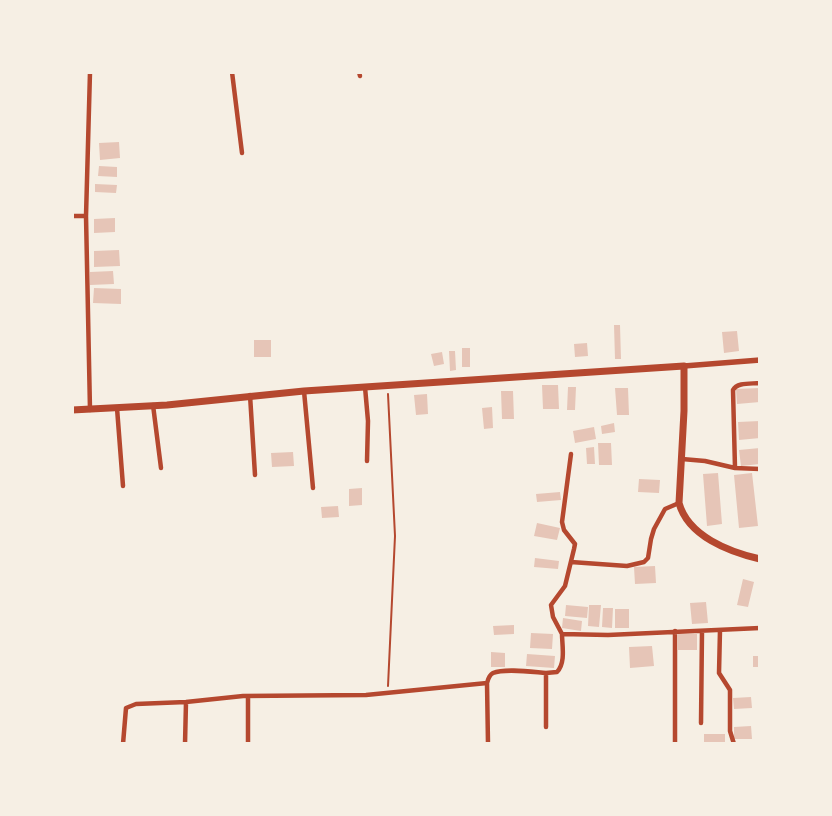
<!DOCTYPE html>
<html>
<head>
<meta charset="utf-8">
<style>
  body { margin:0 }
  #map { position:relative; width:832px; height:816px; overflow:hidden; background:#f6efe4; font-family:"Sofia Sans Condensed",sans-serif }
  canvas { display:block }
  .frame { position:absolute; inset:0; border:74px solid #f6efe4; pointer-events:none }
</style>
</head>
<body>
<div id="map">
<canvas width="832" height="816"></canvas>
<div class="frame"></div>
</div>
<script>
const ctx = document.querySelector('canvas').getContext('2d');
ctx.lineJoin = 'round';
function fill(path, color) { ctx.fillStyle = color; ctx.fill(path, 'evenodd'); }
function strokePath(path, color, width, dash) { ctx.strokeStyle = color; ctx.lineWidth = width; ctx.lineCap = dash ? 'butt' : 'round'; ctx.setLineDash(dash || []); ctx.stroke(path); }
fill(new Path2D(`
  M119 142 120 158 100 160 99 143Z
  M99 166 117 167V177L98 176Z
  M95 184 117 185 116 193 95 192Z
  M115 218V232L94 233V219Z
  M119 250 120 266 94 267V251Z
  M113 271 114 284 90 285V272Z
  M94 288 121 289V304L93 303Z
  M614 325H620L621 359H615Z
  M737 331 739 351 724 353 722 332Z
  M254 340H271V357H254Z
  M587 343 588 356 575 357 574 344Z
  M462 348H470V367H462Z
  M449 351H455L456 370 450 371Z
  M442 352 444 364 434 366 431 354Z
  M542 385H558L559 409H543Z
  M568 387H576L575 410H567Z
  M615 388H628L629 415H617Z
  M760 388V402L737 404 736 389Z
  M501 391H513L514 419H502Z
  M427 394 428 414 416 415 414 395Z
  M492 407 493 428 484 429 482 408Z
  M760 421V438L739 440 738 422Z
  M614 423 615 432 602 434 601 426Z
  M594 427 596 439 575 443 573 431Z
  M598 443H611L612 465H599Z
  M594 447 595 464H587L586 448Z
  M760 448V464L741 466 739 450Z
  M293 452 294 466 272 467 271 453Z
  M718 473 722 524 707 526 703 474Z
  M752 473 758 526 739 528 734 475Z
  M639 479 660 480 659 493 638 492Z
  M362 488V505L349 506V489Z
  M560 492 561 500 537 502 536 494Z
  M338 506 339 517 322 518 321 507Z
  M537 523 560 528 557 540 534 536Z
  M535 558 559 561 558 569 534 567Z
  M655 566 656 583 635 584 634 567Z
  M743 579 754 582 748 607 737 605Z
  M706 602 708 623 692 624 690 603Z
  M566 605 588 607 587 618 565 616Z
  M589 605H601L599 627 588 626Z
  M603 608H613L612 628 602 627Z
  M615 609H629V628H615Z
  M563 618 582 621 581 631 562 628Z
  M514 625V634L494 635 493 626Z
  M531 633 553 634 552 649 530 648Z
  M678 634H697V650H678Z
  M652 646 654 666 630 668 629 647Z
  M491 652 505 653V667H491Z
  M527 654 555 656 554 668 526 666Z
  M753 656H760V667H753Z
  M751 697 752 708 734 709 733 698Z
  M751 726 752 739H734V727Z
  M704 734H725V744H704Z`), '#e6c5b7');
strokePath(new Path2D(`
  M388 686 395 536 388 394`), '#b5482f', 2);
strokePath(new Path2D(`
  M90 72 86 216 90 410
  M232 72 242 153
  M359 72 360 76
  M72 216H86
  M365 387 368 421 367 461
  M304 391 313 488
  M250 395 255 475
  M153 405 161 468
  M117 408 123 486
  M571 454 562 522 564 530 575 544 574 549 565 586 551 605 553 617 562 634 608 635 760 628
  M682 459 705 461 735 468 760 469
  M735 468 733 390C737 382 751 384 760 383
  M571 562 627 566 644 562 648 558 651 539 654 529 665 509 679 503
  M720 630 719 673 730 690V731L734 744
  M248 696V744
  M701 723 702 631
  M546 727V673L557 672C566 663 562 645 562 634
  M123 744 126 708 136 704 186 702 243 696 366 695 487 683
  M185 744 186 702
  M488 744 487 683C488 679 489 675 493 673 505 668 533 672 546 673
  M675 744V631`), '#b5482f', 4.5);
strokePath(new Path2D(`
  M684 366 760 360`), '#b5482f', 5.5);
strokePath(new Path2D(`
  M72 410 167 405 304 391 684 366V411L679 503C688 536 729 552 760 559`), '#b5482f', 7);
</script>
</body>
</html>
